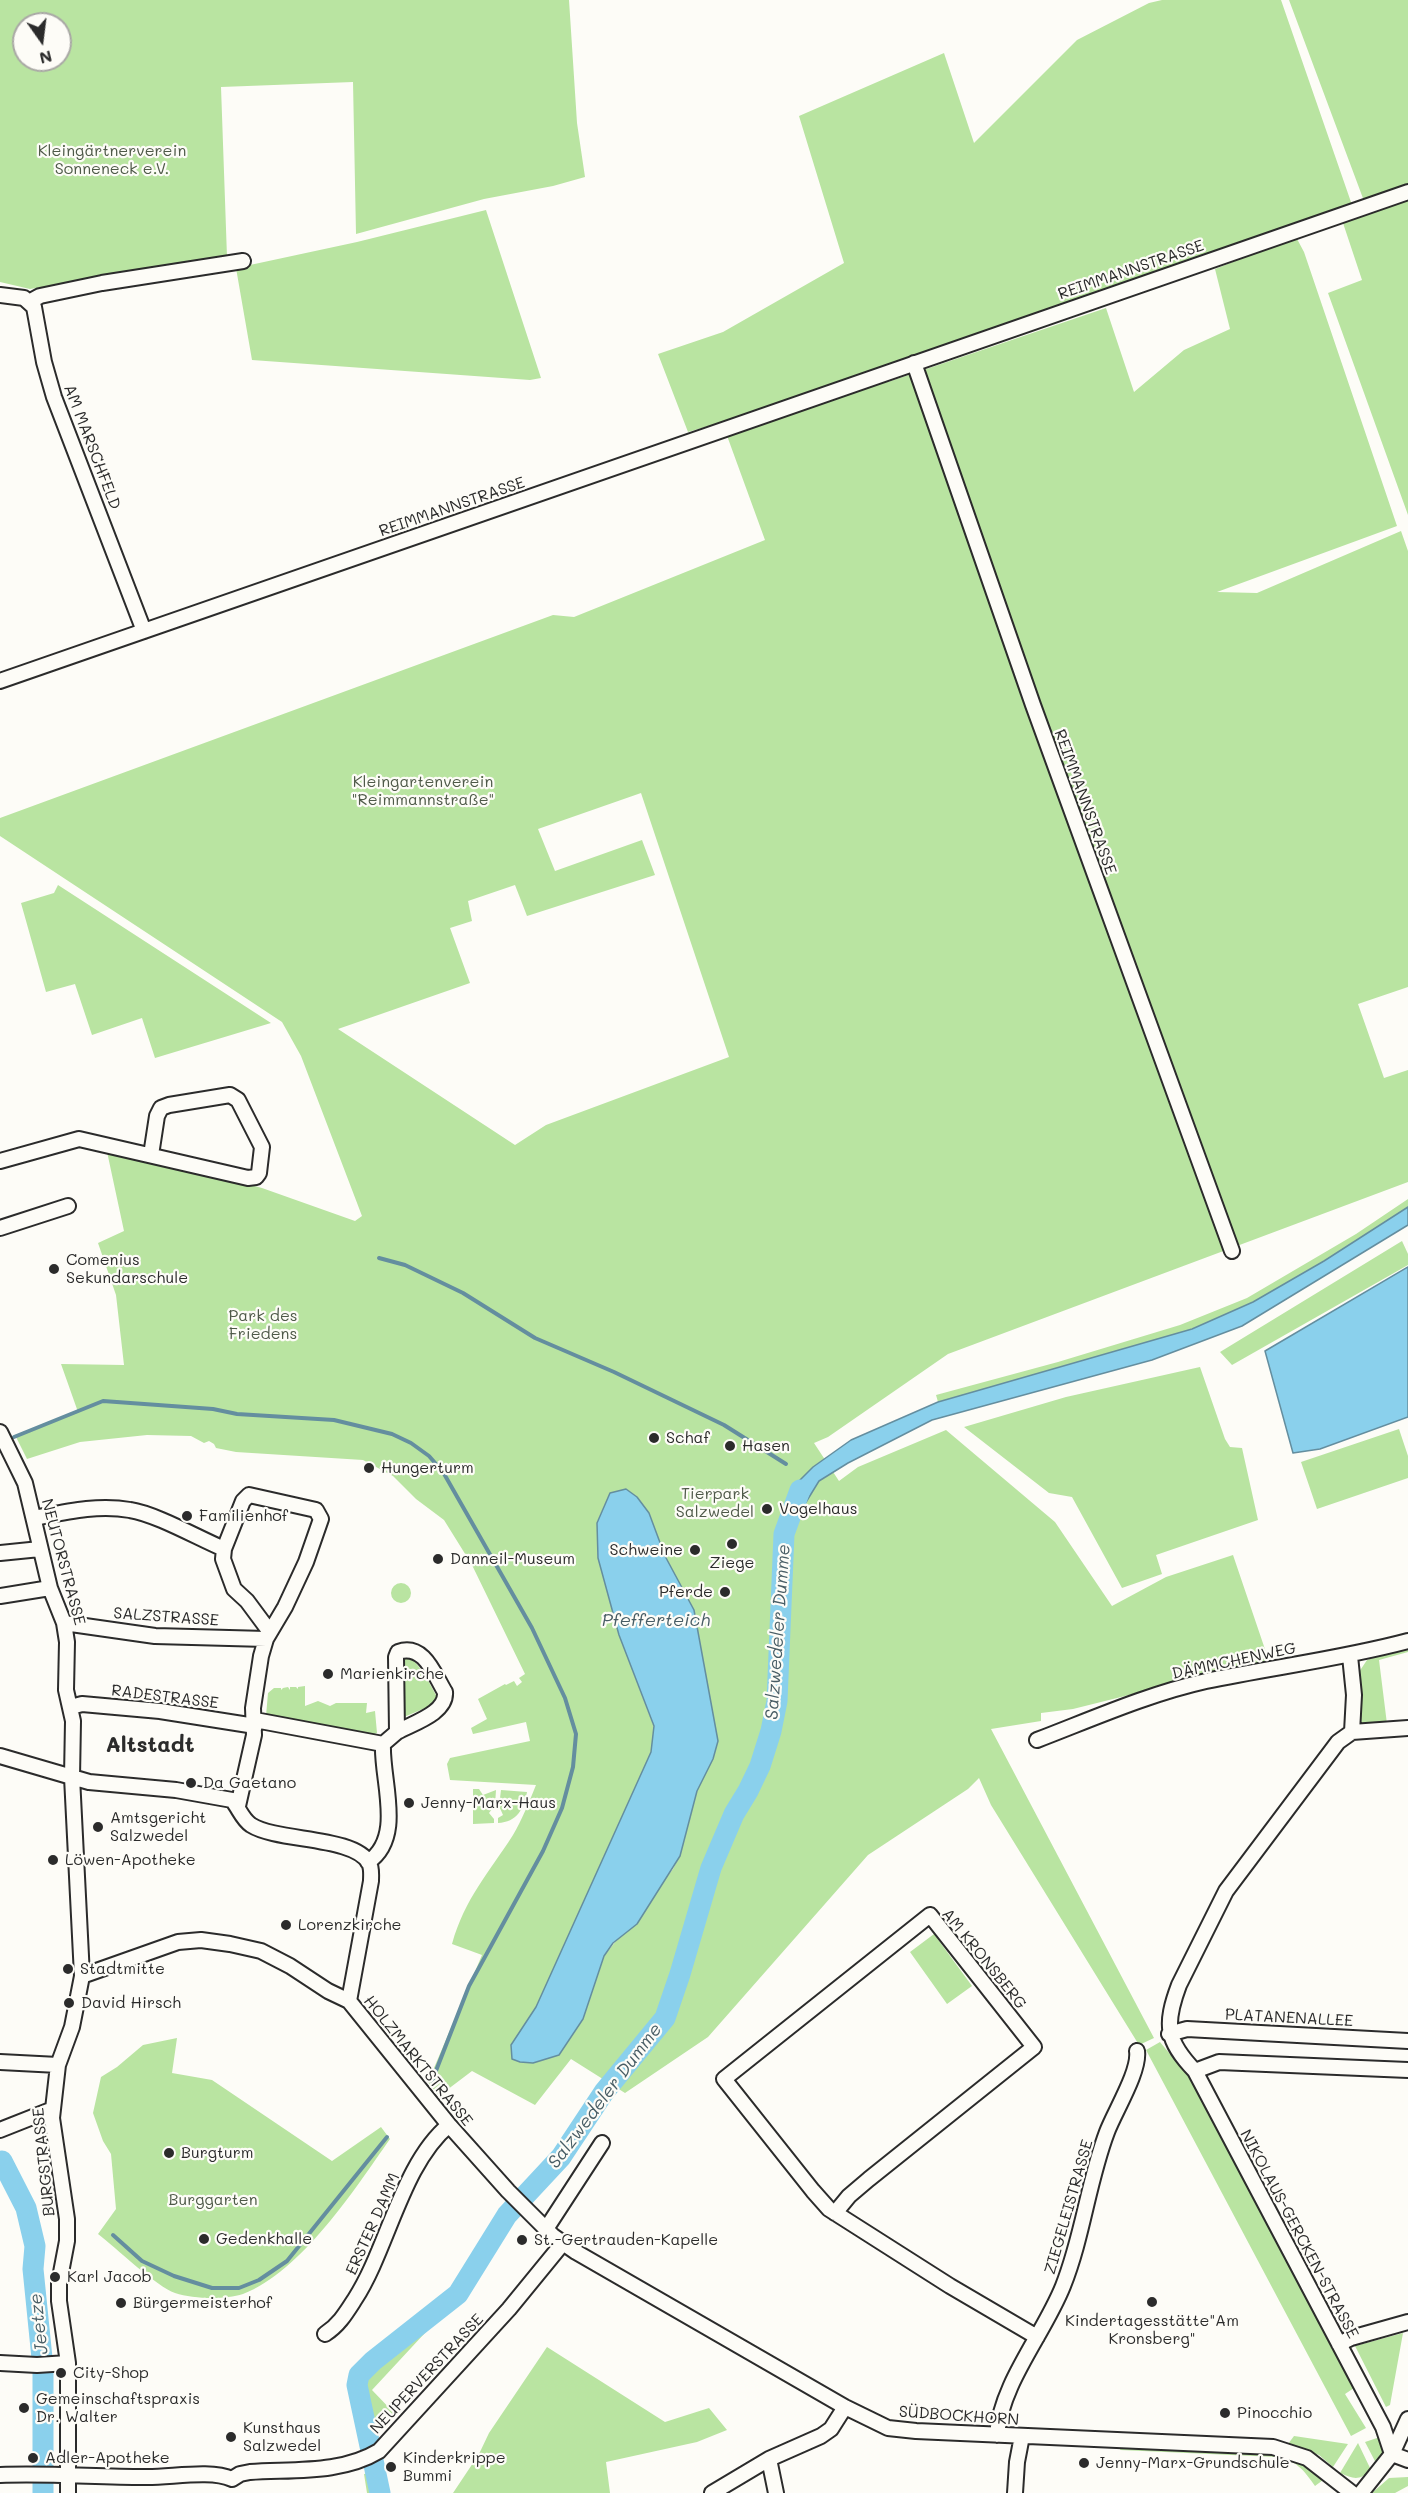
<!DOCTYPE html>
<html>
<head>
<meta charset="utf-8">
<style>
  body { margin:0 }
  #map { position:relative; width:1408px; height:2493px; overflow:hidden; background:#fdfcf7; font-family:Mali,sans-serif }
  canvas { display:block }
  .north { position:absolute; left:12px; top:12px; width:60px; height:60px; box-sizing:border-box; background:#fdfcf7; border:2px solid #a9a8a5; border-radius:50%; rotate:166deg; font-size:16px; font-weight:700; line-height:24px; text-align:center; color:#2b2b2b }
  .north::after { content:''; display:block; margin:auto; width:21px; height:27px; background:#2b2b2b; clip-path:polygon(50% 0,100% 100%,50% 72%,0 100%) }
</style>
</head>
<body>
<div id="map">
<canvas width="1408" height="2493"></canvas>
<div class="north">N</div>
</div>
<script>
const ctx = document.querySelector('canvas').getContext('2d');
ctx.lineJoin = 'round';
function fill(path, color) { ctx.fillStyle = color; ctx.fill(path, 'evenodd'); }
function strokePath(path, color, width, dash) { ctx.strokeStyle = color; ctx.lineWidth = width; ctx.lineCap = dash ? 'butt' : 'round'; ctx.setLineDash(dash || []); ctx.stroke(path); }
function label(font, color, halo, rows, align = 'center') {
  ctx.font = font + ' Mali,sans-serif'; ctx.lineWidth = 4.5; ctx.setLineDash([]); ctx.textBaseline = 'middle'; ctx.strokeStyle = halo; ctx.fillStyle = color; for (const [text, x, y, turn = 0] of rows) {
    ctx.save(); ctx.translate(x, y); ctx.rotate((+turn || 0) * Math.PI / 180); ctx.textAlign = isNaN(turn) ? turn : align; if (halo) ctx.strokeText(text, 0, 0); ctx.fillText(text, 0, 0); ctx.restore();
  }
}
fill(new Path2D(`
  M0 0H569L577 123 585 177 553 186 484 199 356 234 353 82 221 87 227 257 30 289 0 282ZM24 24H60V60H24Z
  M1162 0H1281L1352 205 882 368 888 382 1106 308 1134 392 1184 350 1230 329 1215 269 1296 237 1304 252 1397 526 1217 592 1257 593 1401 531 1408 551V987L1358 1004 1384 1078 1408 1070V1182L948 1354 828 1437 814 1443 839 1481 858 1467 946 1430 1055 1522 1112 1606 1166 1577 1233 1555 1270 1664 1161 1687 1073 1709 1041 1713V1721L991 1729 1154 2038 1139 2045 991 1805 979 1778 968 1789 868 1855 708 2037 625 2093 571 2059 535 2105 472 2071 439 2096 428 2082 482 1955 452 1944C465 1898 488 1874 513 1835 522 1820 529 1802 536 1785L450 1780 447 1764 450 1758 530 1741 526 1722 473 1734 471 1728 487 1719 478 1699 505 1684 506 1685 514 1681 517 1686 522 1682 519 1678 525 1674 472 1565 444 1520 416 1499 393 1476 363 1460 236 1452 216 1448 214 1444 209 1441 204 1443 191 1436 147 1435 80 1442 27 1459 15 1435 78 1412 61 1364 124 1365 116 1295 98 1243 124 1231 106 1147 262 1188 355 1221 362 1216 301 1056 282 1022 0 836V818L553 615 574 617 765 540 722 422 688 432 658 354 723 332 844 263 799 116 944 53 974 143 1077 40 1149 3ZM641 793 729 1057 546 1125 515 1145 338 1029 470 983 450 928 472 921 468 901 515 885 527 916 655 875 642 840 555 871 538 829ZM610 1493 649 1513 665 1556 694 1610 718 1741C713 1760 702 1775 696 1793 688 1819 686 1846 673 1869L604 1956 511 2045 536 2007 651 1752 654 1727 619 1635 598 1558 597 1522Z
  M1289 0H1408V186L1364 201Z
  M1408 200V515L1328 293 1362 280 1343 223Z
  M486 210 541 378 530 380 252 360 236 268 357 242Z
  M58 885 271 1023 155 1058 142 1018 92 1035 75 984 46 992 21 903 54 893Z
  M1408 1199V1207C1339 1251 1269 1302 1191 1329 1111 1358 1021 1378 938 1402L936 1395 1058 1362 1180 1325 1247 1298 1356 1234Z
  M1402 1241 1408 1254V1265L1232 1365 1220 1352Z
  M1200 1367 1225 1439 1230 1447 1242 1448 1258 1520 1156 1555 1162 1574 1122 1588 1072 1497 1049 1493 964 1427 1066 1397Z
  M1399 1429 1408 1456V1478L1317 1509 1301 1462Z
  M391 1593a10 10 0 1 1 20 0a10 10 0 1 1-20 0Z
  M1408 1646V1652L1379 1660 1387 1724 1366 1726 1358 1721 1357 1675 1367 1660Z
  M410 1656 424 1673 437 1697 430 1706 404 1717 399 1657Z
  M305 1686V1706L318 1701 330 1706 336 1703H367L366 1713 375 1711 377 1733 372 1735 266 1716 268 1693 274 1688H281V1690L283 1688 288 1687 290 1690V1687H296L298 1689V1687Z
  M473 1789H479L483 1795 496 1790 495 1805 489 1813 494 1819V1823L473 1824Z
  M501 1790 527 1792C524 1809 517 1822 498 1823V1818L503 1815 499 1806Z
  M934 1934 972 1986 947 2004 910 1952Z
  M177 2038 172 2073 212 2080 332 2161 381 2127 390 2139C355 2189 301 2272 243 2294 224 2300 194 2299 175 2293 157 2287 115 2247 98 2234L116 2209 111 2154 103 2141 93 2113 101 2077 117 2067 143 2045Z
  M1160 2042 1189 2077 1354 2388 1345 2394 1366 2428 1351 2436 1146 2050Z
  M427 2313 437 2320 372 2390 395 2414 367 2444 350 2387 355 2371Z
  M1403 2333 1390 2405 1386 2407 1355 2346Z
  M547 2347 665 2422 709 2408 727 2430 697 2442 606 2462 610 2493H453L479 2454 489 2433Z
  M1294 2436 1348 2444 1333 2467 1319 2455 1288 2444Z
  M1380 2437 1383 2454 1377 2465 1365 2442Z
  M1358 2443 1371 2470C1359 2481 1354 2479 1340 2473Z
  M1121 2446 1276 2453 1293 2458 1323 2480 1315 2486C1304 2470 1296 2460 1276 2457L1120 2450Z
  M380 2472 385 2493H367L364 2474Z
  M1408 2477V2486L1395 2493H1372L1389 2478Z`), '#b9e4a1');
const water = new Path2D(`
  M1408 1207V1225L1242 1326 1152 1360 932 1420 848 1463 819 1481 800 1512 785 1516 800 1480 813 1467 851 1440 938 1402 1192 1329 1253 1302 1324 1261Z
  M1408 1267V1417L1320 1449 1293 1453 1265 1351Z
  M626 1489 637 1497 649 1513 665 1556 694 1610 718 1741 713 1759 697 1791 680 1856 637 1924 613 1943 604 1956 583 2019 559 2055 533 2063 520 2062 512 2059 511 2045 536 2007 651 1752 654 1726 619 1635 598 1558 597 1523 610 1493Z`);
fill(water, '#8ad0ec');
strokePath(water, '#648e9f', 1.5);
strokePath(new Path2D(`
  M379 1258 405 1265 463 1293 535 1338 614 1372 724 1425 786 1464
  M14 1437 103 1401 213 1409 237 1414 334 1420 392 1434 411 1443 429 1456 443 1472 532 1628 565 1698 576 1734 573 1767 562 1808 543 1851 469 1986 432 2081
  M113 2235 142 2261 174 2276 212 2288H239L259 2280 287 2261 387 2137`), '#648e9f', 4);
strokePath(new Path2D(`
  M2 2161 26 2208 35 2246 33 2269 43 2368V2493
  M380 2493 357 2385 359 2375 373 2361 458 2294 507 2215 561 2157 604 2092 665 2018 680 1974 711 1868 734 1814 748 1791 760 1766 771 1731 777 1701 784 1534 800 1490`), '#8ad0ec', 21);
const minor = new Path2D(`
  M0 295 24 298 34 307 44 362 54 397 144 631
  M29 302 40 296 102 283 243 261
  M914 363 1033 705 1232 1251
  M0 681 1408 192
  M0 1161 79 1139 248 1178 256 1177 259 1173 262 1147 238 1100 230 1095 169 1105 161 1108 157 1116 151 1155
  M0 1228 68 1206
  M0 1432 25 1483 50 1588 64 1623 67 1642 66 1690 73 1721 72 1777 82 1976 72 2027 58 2065 52 2118 67 2219V2241L59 2283V2301L68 2363V2493
  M34 1518C65 1512 98 1504 130 1510 156 1514 198 1538 224 1549
  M0 1553 40 1549
  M0 1596 50 1588
  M64 1623 155 1636 266 1639
  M1350 1656 1354 1695 1352 1732
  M71 1707 82 1704 160 1711 255 1726
  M255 1720 383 1744
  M1037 1740C1092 1719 1148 1694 1206 1681 1273 1667 1341 1659 1408 1641
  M383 1744 397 1732 396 1657 398 1652C424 1643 434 1674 445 1692 447 1713 413 1723 397 1732
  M0 1756 89 1782 176 1790 232 1800C239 1808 242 1819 251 1825 278 1842 354 1836 369 1863 372 1868 371 1875 371 1881L349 2001
  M238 1806 254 1735 253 1708 261 1656 266 1639 285 1607 306 1562 321 1519 316 1510 249 1495 243 1501 224 1549 223 1559 234 1589 247 1601 270 1632
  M368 1862C405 1837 381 1780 383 1744
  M82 1976 178 1942 201 1940 230 1944 261 1951 290 1966 328 1991 349 2001 449 2125 508 2191 553 2236 576 2252 845 2407 888 2428 916 2431 1273 2447 1307 2458 1352 2493
  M1169 2034 1187 2029 1408 2041
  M0 2062 58 2065
  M1195 2071 1219 2062 1408 2070
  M0 2130 53 2109
  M835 2213 849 2196 869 2179 1034 2047 930 1915 724 2079 813 2191 829 2209 950 2286 1037 2337
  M546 2229 602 2143
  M325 2334C339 2325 346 2313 355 2299 388 2248 402 2164 449 2125
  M1339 2344 1351 2338 1408 2322
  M0 2363 37 2365 68 2363
  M997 2435C1001 2383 1044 2334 1063 2286 1083 2236 1088 2182 1107 2132 1115 2111 1140 2071 1137 2051
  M1392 2454 1383 2427 1195 2071C1166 2041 1164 2025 1179 1985L1226 1891 1338 1742 1352 1732 1408 1728
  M1392 2454 1408 2460
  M769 2459 776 2493
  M0 2475C48 2473 96 2477 144 2477 169 2478 210 2469 232 2479
  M232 2479 240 2474 250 2472C293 2469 341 2474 379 2451L509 2309 563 2243
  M712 2493 769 2459 821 2436 831 2429 845 2407
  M1015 2493 1017 2462 1022 2436
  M1361 2493 1392 2454 1408 2419`);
strokePath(minor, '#2b2b2b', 18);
strokePath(minor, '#fdfcf7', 14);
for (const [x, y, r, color] of [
  [54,1269,6,"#2b2b2b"],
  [654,1438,6,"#2b2b2b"],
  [730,1446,6,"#2b2b2b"],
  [369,1468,6,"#2b2b2b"],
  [767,1509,6,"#2b2b2b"],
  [187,1516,6,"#2b2b2b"],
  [732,1544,6,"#2b2b2b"],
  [695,1550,6,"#2b2b2b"],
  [438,1559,6,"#2b2b2b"],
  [725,1592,6,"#2b2b2b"],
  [328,1674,6,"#2b2b2b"],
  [191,1783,6,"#2b2b2b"],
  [409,1803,6,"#2b2b2b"],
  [98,1827,6,"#2b2b2b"],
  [53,1860,6,"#2b2b2b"],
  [286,1925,6,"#2b2b2b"],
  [68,1969,6,"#2b2b2b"],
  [69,2003,6,"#2b2b2b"],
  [169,2153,6,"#2b2b2b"],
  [204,2239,6,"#2b2b2b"],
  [522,2240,6,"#2b2b2b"],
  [55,2277,6,"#2b2b2b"],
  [1152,2302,6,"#2b2b2b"],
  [121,2303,6,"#2b2b2b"],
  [61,2373,6,"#2b2b2b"],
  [24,2408,6,"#2b2b2b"],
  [1225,2413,6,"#2b2b2b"],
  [231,2437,6,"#2b2b2b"],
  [33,2458,6,"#2b2b2b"],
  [1084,2463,6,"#2b2b2b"],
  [391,2467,6,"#2b2b2b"]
]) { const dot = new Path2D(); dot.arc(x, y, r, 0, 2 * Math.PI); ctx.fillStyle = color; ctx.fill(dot); strokePath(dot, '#fdfcf7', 2); }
label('16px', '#4e5948', '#fdfcf7', [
  ["Kleingärtnerverein",112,151],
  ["Sonneneck e.V.",112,169],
  ["Kleingartenverein",423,782],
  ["\"Reimmannstraße\"",423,800],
  ["Park des",263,1316],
  ["Friedens",263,1334],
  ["Tierpark",715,1494],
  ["Salzwedel",715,1512],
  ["Burggarten",213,2200]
]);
label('16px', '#2b2b2b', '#fdfcf7', [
  ["REIMMANNSTRASSE",1131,270,-19],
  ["AM MARSCHFELD",92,447,69],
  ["REIMMANNSTRASSE",452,507,-19],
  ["REIMMANNSTRASSE",1085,802,70],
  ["NEUTORSTRASSE",63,1562,75],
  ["SALZSTRASSE",166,1617,4],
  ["DÄMMCHENWEG",1234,1661,-12],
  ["RADESTRASSE",165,1697,7],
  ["AM KRONSBERG",984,1959,51],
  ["PLATANENALLEE",1289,2018,3],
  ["HOLZMARKTSTRASSE",418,2061,51],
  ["BURGSTRASSE",44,2162,-96],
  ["ZIEGELEISTRASSE",1069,2207,-74],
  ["ERSTER DAMM",373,2224,-66],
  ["NIKOLAUS-GERCKEN-STRASSE",1299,2234,62],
  ["NEUPERVERSTRASSE",427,2374,-47],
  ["SÜDBOCKHORN",959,2416,4]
]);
label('16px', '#2b2b2b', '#fdfcf7', [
  ["Comenius",66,1260],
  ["Sekundarschule",66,1278],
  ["Schaf",666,1438],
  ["Hasen",742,1446],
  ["Hungerturm",381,1468],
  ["Vogelhaus",779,1509],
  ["Familienhof",199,1516],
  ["Schweine",683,1550,"right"],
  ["Danneil-Museum",450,1559],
  ["Ziege",732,1563,"center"],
  ["Pferde",713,1592,"right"],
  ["Marienkirche",340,1674],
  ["Da Gaetano",203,1783],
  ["Jenny-Marx-Haus",421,1803],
  ["Amtsgericht",110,1818],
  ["Salzwedel",110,1836],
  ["Löwen-Apotheke",65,1860],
  ["Lorenzkirche",298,1925],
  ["Stadtmitte",80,1969],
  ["David Hirsch",81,2003],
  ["Burgturm",181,2153],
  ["Gedenkhalle",216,2239],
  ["St.-Gertrauden-Kapelle",534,2240],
  ["Karl Jacob",67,2277],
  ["Bürgermeisterhof",133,2303],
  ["Kindertagesstätte\"Am",1152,2321,"center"],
  ["Kronsberg\"",1152,2339,"center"],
  ["City-Shop",73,2373],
  ["Gemeinschaftspraxis",36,2399],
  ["Dr. Walter",36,2417],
  ["Pinocchio",1237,2413],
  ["Kunsthaus",243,2428],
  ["Salzwedel",243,2446],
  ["Adler-Apotheke",45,2458],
  ["Kinderkrippe",403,2458],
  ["Bummi",403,2476],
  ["Jenny-Marx-Grundschule",1096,2463]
], 'left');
label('italic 18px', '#485d65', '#fdfcf7', [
  ["Pfefferteich",656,1620],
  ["Salzwedeler Dumme",778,1632,-86],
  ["Salzwedeler Dumme",605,2096,-53],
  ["Jeetze",39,2324,-96]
]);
label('bold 22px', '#2b2b2b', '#fdfcf7', [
  ["Altstadt",150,1745]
]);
</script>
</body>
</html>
